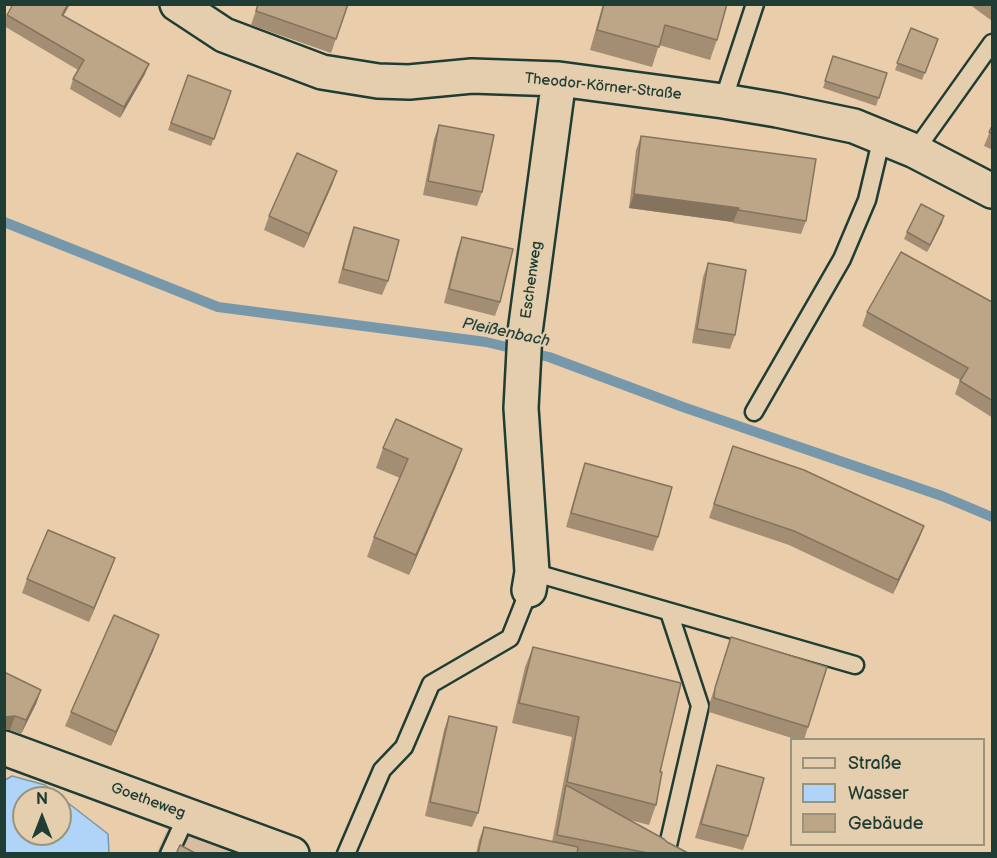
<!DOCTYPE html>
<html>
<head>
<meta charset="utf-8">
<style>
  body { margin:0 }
  #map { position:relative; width:997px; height:858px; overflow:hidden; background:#eacdab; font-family:"Balsamiq Sans",sans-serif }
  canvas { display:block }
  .frame { position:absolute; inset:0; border:6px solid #1f3d34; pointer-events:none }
  .legend { position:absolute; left:790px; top:738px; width:195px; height:108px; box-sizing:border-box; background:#e5ceae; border:2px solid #96947d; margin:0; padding:8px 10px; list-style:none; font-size:18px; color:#1f3d34 }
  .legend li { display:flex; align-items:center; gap:12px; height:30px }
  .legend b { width:30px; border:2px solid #96947d }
  .north { position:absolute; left:12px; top:786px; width:60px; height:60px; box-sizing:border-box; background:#e5ceae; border:2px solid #96947d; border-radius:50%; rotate:0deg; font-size:16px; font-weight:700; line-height:24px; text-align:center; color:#1f3d34 }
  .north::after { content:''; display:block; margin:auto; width:21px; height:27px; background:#1f3d34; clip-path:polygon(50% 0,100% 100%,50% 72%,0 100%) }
</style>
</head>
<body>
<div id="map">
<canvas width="997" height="858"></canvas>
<div class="frame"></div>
<ul class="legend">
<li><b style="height:8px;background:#e5ceae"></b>Straße</li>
<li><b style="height:16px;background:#b0d4f8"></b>Wasser</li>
<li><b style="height:16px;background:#bda587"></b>Gebäude</li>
</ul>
<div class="north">N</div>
</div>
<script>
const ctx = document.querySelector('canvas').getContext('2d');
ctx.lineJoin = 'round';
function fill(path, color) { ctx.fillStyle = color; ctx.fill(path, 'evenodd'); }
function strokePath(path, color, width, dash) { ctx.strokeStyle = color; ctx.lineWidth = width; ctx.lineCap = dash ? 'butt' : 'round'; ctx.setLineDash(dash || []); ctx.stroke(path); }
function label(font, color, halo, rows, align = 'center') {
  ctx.font = font + ' "Balsamiq Sans",sans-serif'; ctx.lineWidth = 4.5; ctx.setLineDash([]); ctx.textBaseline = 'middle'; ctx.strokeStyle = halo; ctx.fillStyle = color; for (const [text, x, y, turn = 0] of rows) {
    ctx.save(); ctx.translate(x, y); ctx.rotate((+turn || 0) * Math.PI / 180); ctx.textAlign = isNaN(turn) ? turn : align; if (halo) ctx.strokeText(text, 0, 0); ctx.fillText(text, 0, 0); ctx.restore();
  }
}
fill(new Path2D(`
  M169 825 238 853 156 854Z`), '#d8be9e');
const water = new Path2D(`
  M12 776 45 785 108 834 109 853H5V780ZM24 798H60V834H24Z`);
fill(water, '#b0d4f8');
strokePath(water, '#7698aa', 1.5);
strokePath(new Path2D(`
  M4 222 218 307 486 342 549 357 683 407 942 496 992 517`), '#7698aa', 10);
const service = new Path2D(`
  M723 101 755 4
  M915 151 992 43
  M754 412 842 259 867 200 882 137
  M532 572 855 665
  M169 854 187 815
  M346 854 382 770 404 747 431 684 510 638 529 590
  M666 854 700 706 669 612`);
const minor = new Path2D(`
  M177 4 224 35 322 72 378 81 409 82 472 76 559 79 723 101 777 110 854 126 915 151 992 191
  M529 590 532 572 521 408 525 332 559 79
  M4 748 292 854`);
strokePath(service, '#1f3d34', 21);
strokePath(minor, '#1f3d34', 38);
strokePath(service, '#e5ceae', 16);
strokePath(minor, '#e5ceae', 33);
fill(new Path2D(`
  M70 4 63 16 145 74 120 118 70 89 73 79 78 70 4 26V22L7 15Z
  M258 4H348L331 53 251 25Z
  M603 4H727L717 40 710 60 659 45 652 67 590 50Z
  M969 4H993V20L992 21Z
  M911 28 938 39 922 80 895 70Z
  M833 56 887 73 876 106 823 88Z
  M188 75 231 91 211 146 168 130Z
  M993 124V150L984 146Z
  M439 125 482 192 477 206 423 195 434 139Z
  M641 136 806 221 801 234 733 223V222L629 208 636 150Z
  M337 171 332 185 304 248 264 230 269 216Z
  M942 223 927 252 904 239 907 232Z
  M354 227 388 281 382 295 338 283 349 241Z
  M462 237 500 302 495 316 444 303 457 251Z
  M708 263 735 335 730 349 692 343 703 277Z
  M992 302H993V418L955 394 960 380 862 326 867 312Z
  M733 446 924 526 919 539 893 594 789 545 709 518Z
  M383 448 462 449 455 468 409 575 367 557 374 537 400 478 376 468Z
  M585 463 658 537 653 551 566 527 580 477Z
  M115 558 89 622 22 593 27 579Z
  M731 637 808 727 804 740H798L709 712 710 702Z
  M533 647 660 772 656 805 649 825 630 820 667 842 690 854H476L479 840 484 827 552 842 572 737 512 723 525 667Z
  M154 649 111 746 65 726 71 712Z
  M4 672 41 690 36 704 21 734 10 730H4Z
  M449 716 478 813 472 827 425 816 444 730Z
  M717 765 748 836 743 850 695 838 712 779Z`), '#a38e74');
fill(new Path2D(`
  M68 4H70L58 25 62 15Z
  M149 64 145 74 120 118 124 107Z
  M337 171 332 185 304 248 309 234Z
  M634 194 739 208 733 222 629 208Z
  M944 216 942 223 927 252 930 245Z
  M462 449 455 468 409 575 416 555Z
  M924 526 919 539 893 594 898 580Z
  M115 558 110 572 89 622 94 608Z
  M159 635 154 649 111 746 116 732Z
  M41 690 36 704 21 734 26 720Z
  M15 716 10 730H4V717Z`), '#84745e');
const building = new Path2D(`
  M13 4H68L62 15 149 64 124 107 73 79 84 60 7 15Z
  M258 4H348L336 39 256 11Z
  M604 4H727L717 40 665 25 659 47 597 30Z
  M911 28 938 39 925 73 897 63Z
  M833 56 887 73 879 98 825 81Z
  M188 75 231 91 214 139 171 123Z
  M993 124V134L989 132Z
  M439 125 494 135 482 192 428 181Z
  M641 136 816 159 806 221 738 210 739 208 634 194Z
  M297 153 337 171 309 234 269 216Z
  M921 204 944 216 930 245 907 232Z
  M354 227 399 240 388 281 343 269Z
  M462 237 513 249 500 302 449 289Z
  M901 252 992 302H993V401L960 381 968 368 867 312Z
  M708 263 746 270 735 335 697 329Z
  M396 419 462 449 416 555 374 537 408 459 383 448Z
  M733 446 804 470 924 526 898 580 794 531 714 504Z
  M585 463 672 487 658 537 571 513Z
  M48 530 115 558 94 608 27 579Z
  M114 615 159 635 116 732 71 712Z
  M731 637 827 667 808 727 714 698 715 688Z
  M533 647 681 683 660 772H662L656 805 567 782 579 717 519 703Z
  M4 672 41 690 26 720 15 716 4 717Z
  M449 716 497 727 478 813 430 802Z
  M717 765 764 778 748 836 701 824Z
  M566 785 664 839 667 842 690 854H653L557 835Z
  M484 827 578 847 577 854H478Z
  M180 845 197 854H176Z`);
fill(building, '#bda587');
strokePath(building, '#84745e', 1.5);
label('15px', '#1f3d34', '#e5ceae', [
  ["Theodor-Körner-Straße",603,87,6],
  ["Eschenweg",532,280,-82],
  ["Goetheweg",148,801,20]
]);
label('italic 16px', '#26453e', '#e5ceae', [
  ["Pleißenbach",506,333,12]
]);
</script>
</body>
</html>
